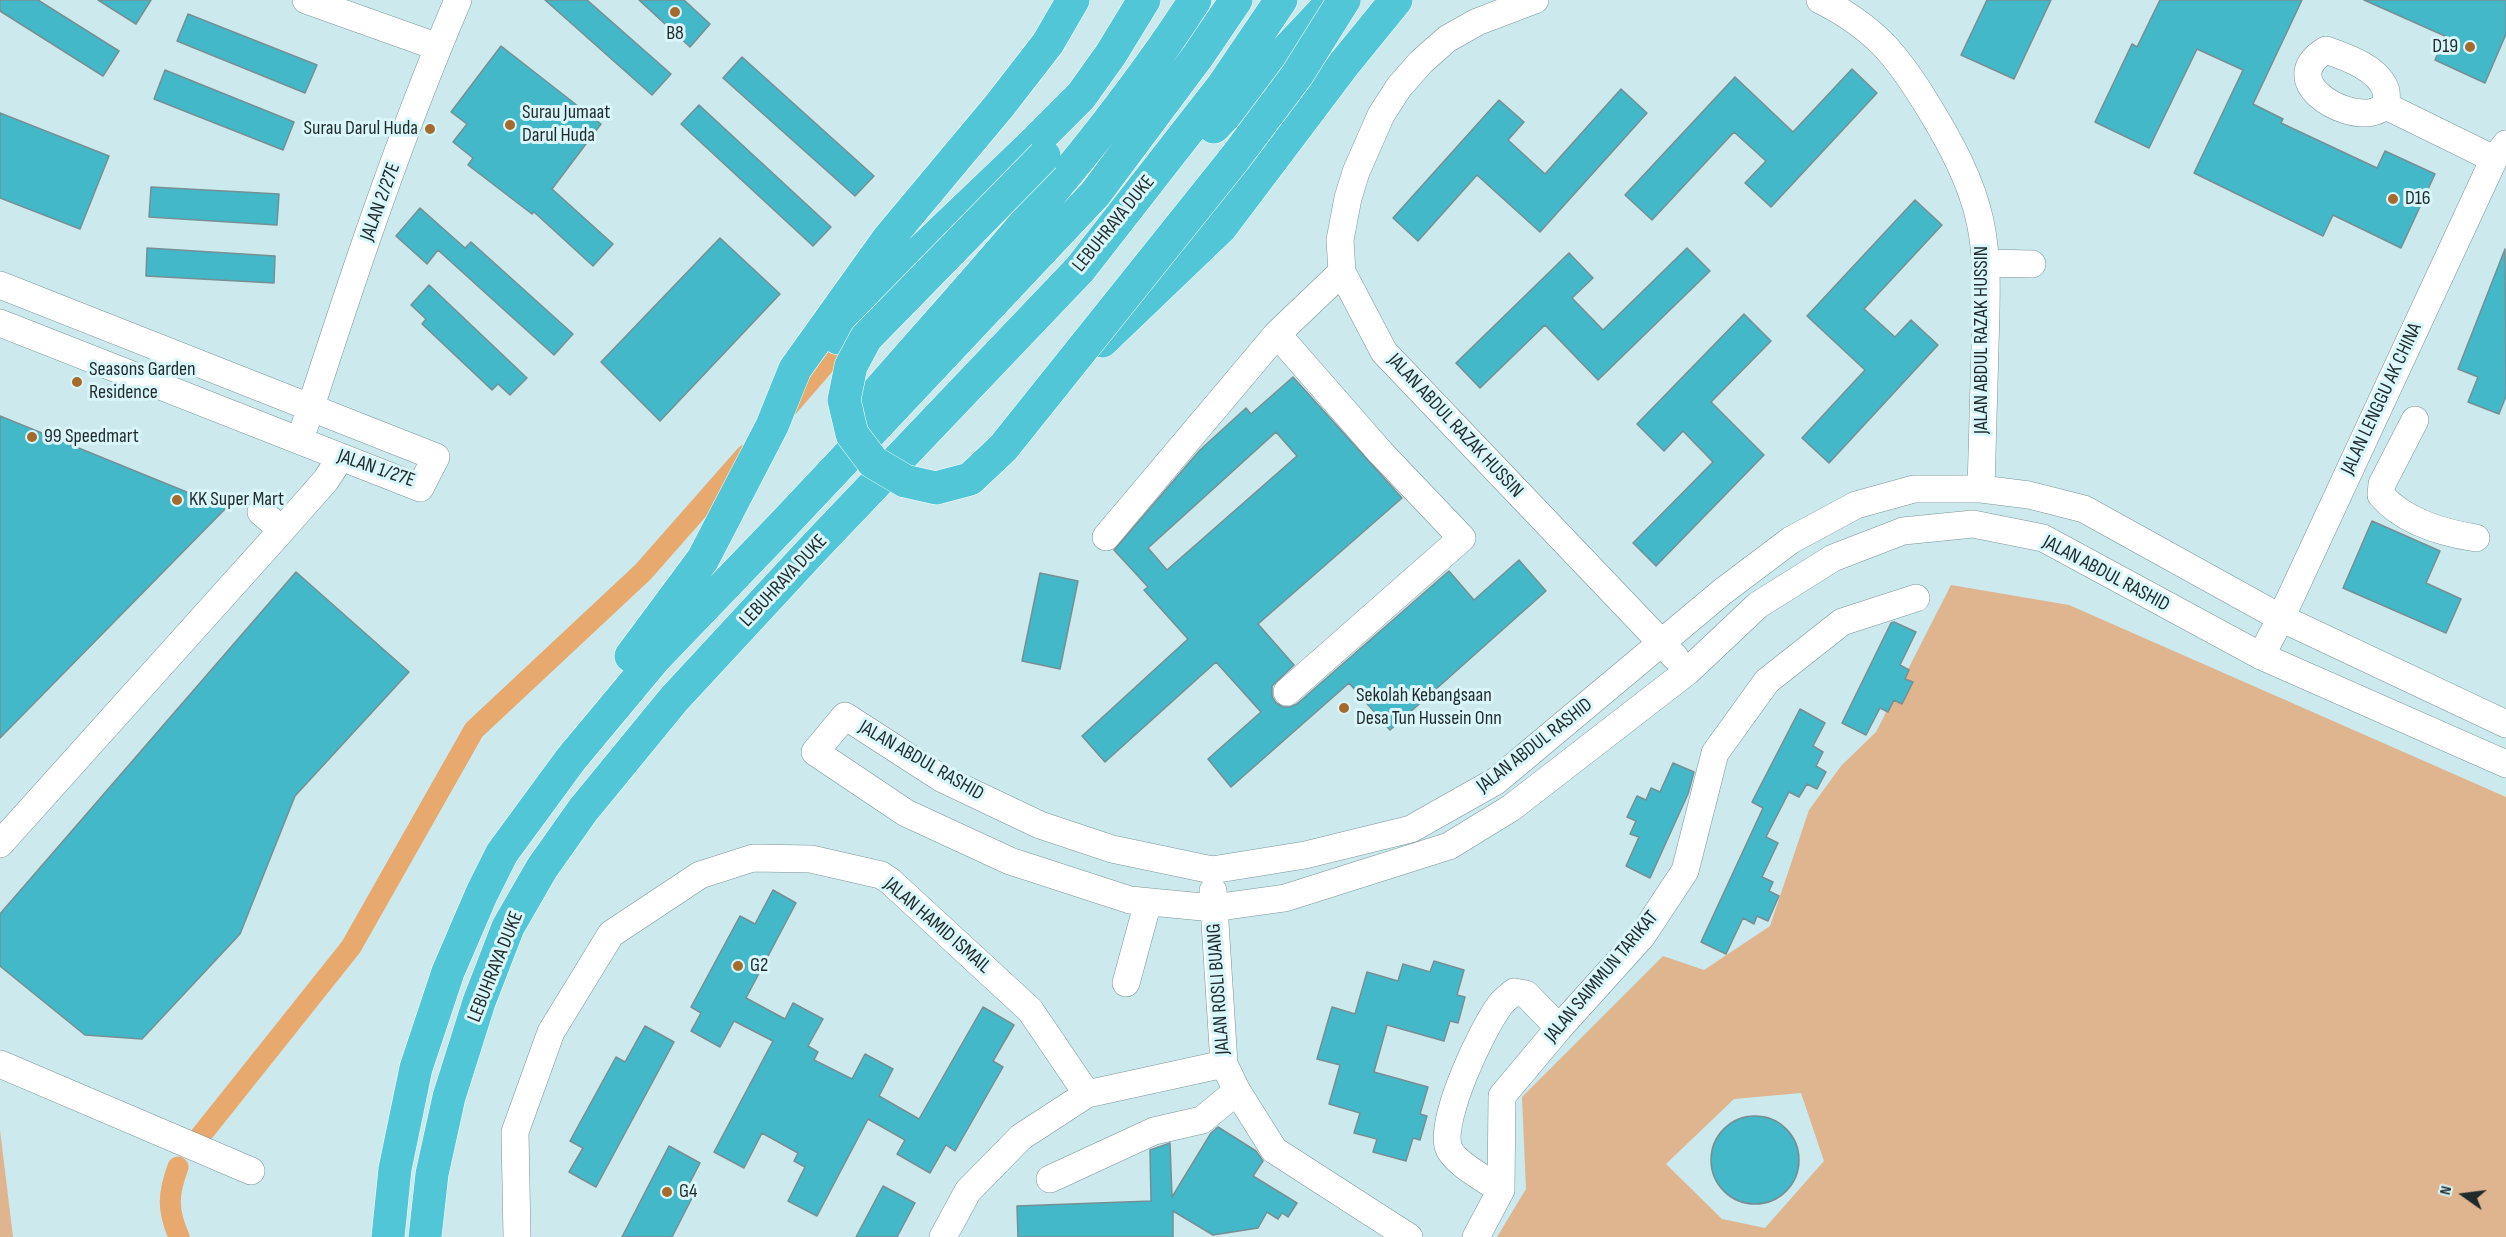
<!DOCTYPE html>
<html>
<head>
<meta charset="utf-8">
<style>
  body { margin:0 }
  #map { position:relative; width:2506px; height:1237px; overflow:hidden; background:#cce9ed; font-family:"Sofia Sans Condensed",sans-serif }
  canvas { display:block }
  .north { position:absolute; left:2434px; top:1165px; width:60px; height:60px; -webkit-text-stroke:4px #d9f6fb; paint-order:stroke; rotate:284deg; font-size:16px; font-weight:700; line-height:24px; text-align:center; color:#1f2a2b }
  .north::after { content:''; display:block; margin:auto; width:21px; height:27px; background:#1f2a2b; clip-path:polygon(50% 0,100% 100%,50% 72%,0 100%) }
</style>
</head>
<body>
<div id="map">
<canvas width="2506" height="1237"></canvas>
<div class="north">N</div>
</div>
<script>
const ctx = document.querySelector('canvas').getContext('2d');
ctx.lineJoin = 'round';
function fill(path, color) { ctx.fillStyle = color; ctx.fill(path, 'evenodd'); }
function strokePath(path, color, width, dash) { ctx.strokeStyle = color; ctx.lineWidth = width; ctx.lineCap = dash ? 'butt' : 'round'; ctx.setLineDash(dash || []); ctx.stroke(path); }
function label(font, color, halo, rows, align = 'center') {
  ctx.font = font + ' "Sofia Sans Condensed",sans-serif'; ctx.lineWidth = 6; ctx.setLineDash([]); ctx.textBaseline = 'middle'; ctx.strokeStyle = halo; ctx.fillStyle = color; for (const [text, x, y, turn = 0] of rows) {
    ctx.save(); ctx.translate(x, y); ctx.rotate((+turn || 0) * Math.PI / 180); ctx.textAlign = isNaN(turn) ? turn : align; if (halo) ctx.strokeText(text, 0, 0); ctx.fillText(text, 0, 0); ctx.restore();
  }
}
fill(new Path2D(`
  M1951 585 2069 605 2506 797V1237H1497L1526 1189 1522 1097 1663 956 1704 970 1770 926 1809 810 1841 766 1876 732ZM1801 1093 1824 1161 1765 1228 1722 1219 1666 1164 1734 1099Z
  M0 1130 13 1237H0Z`), '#deb58e');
strokePath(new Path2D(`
  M788 407 852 333
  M194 1144 351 947 474 730 643 572 746 455
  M178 1167C168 1194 167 1209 179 1237`), '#e7a96e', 21);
const building = new Path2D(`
  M0 0H38L119 51 103 76 0 11Z
  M98 0H151L136 24Z
  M545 0H587L671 74 652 95Z
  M639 0H684L710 24 690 47Z
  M1987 0H2051L2014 79 1961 55Z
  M2160 0H2302L2253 104 2283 119 2281 123 2377 168 2385 151 2435 174 2401 248 2333 215 2323 236 2194 173 2243 70 2197 49 2149 148 2095 122 2132 44 2137 47Z
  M2364 0H2506V34L2485 83 2435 60 2445 36Z
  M188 14 317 65 305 93 177 41Z
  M501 46 601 124 552 189 613 244 593 266 534 212 532 214 468 165 473 158 453 142 467 124 451 112Z
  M742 57 874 176 855 196 723 78Z
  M1852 69 1877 93 1771 207 1745 183 1766 161 1734 132 1652 220 1625 195 1735 77 1793 132Z
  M165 70 294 122 283 150 154 99Z
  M1621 89 1647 113 1540 232 1477 175 1418 241 1393 218 1499 100 1524 122 1508 140 1545 174Z
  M699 105 831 227 813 246 681 124Z
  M0 113 109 156 80 229 0 198Z
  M151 187 279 194 277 225 149 217Z
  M1915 200 1942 225 1864 309 1895 337 1911 320 1938 345 1829 463 1802 438 1865 370 1807 316Z
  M420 208 465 248 471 242 573 334 554 355 438 250 427 264 396 236Z
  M720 238 780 294 660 421 601 362Z
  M147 248 275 256 274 283 146 276Z
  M1687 248 1710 271 1598 380 1545 325 1480 388 1456 363 1569 253 1593 278 1572 298 1603 330Z
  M2505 249 2506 396 2499 414 2468 402 2478 377 2458 369Z
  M429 285 527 378 510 395 498 384 492 390 422 324 426 319 411 305Z
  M1744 314 1771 341 1711 402 1764 455 1656 566 1633 543 1713 462 1683 431 1664 451 1637 424Z
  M1293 377 1402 498 1258 624 1294 665 1272 686V696L1276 703 1283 707H1290L1297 704 1449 571 1474 600 1519 560 1546 591 1390 730 1349 683 1231 787 1208 759 1261 712 1216 662 1105 762 1082 736 1188 639 1144 590 1148 587 1114 550 1200 450 1246 408 1251 414ZM1276 432 1297 456 1167 570 1148 548Z
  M0 416 226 508 0 738Z
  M2372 521 2440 551 2426 583 2461 599 2446 633 2343 588Z
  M296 572 409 672 295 796 240 934 142 1039 85 1035 0 966V914Z
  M1040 573 1078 581 1060 669 1022 661Z
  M1894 622 1916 632 1900 665 1909 670 1905 679 1913 682 1902 704 1894 700 1888 712 1880 708 1866 735 1842 723 1891 623Z
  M1800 709 1825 723 1813 746 1823 752 1816 766 1826 772 1817 789 1807 784 1799 797 1789 792 1766 837 1778 843 1762 877 1773 882 1769 891 1779 896 1768 921 1757 916 1754 924 1743 918 1726 954 1701 942 1763 808 1752 802Z
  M1673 763 1694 772 1688 794 1650 878 1626 866 1639 837 1630 834 1636 821 1627 817 1637 796 1646 800 1651 788 1660 792Z
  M773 890 796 903 746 998 785 1019 793 1003 823 1019 808 1046 818 1052 814 1060 852 1079 865 1054 893 1069 879 1096 919 1119 983 1007 1014 1025 993 1061 1003 1067 955 1151 946 1145 930 1173 897 1154 905 1140 868 1119 817 1216 788 1201 805 1167 794 1161 798 1153 762 1133 744 1168 714 1152 773 1041 734 1021 720 1047 691 1031 701 1013 691 1007 740 916 755 924Z
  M1434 961 1464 970 1457 995 1465 997 1458 1023 1450 1021 1444 1041 1387 1025 1374 1072 1428 1087 1420 1114 1427 1116 1420 1140 1413 1138 1406 1161 1373 1152 1377 1139 1354 1133 1360 1113 1329 1104 1340 1065 1317 1059 1332 1007 1355 1014 1367 972 1398 981 1403 964 1430 972Z
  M645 1026 674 1042 596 1187 569 1172 583 1148 570 1141 616 1057 625 1062Z
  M1711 1160a44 44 0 1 1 88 0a44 44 0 1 1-88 0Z
  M1218 1127 1256 1151 1263 1161 1253 1176 1297 1203 1288 1217 1282 1213 1278 1219 1267 1212 1258 1228 1213 1235 1173 1211V1237H1018L1017 1206 1151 1201 1150 1150 1170 1143 1172 1197 1211 1133Z
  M669 1146 700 1163 686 1190 694 1194 672 1237H622Z
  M883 1186 915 1203 897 1237H856Z`);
fill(building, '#43b8c8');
strokePath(building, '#759094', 1.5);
const minor = new Path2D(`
  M306 0 438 47
  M1535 0 1477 22 1447 39 1421 62 1399 87 1381 115 1356 172 1348 198 1340 240 1342 272 1384 352 1675 657
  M1820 0C1874 27 1897 55 1928 106 1950 142 1971 180 1980 221 1989 263 1986 306 1985 348 1984 395 1982 442 1981 489
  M2326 50C2346 57 2379 68 2386 91 2387 95 2386 102 2386 106 2382 108 2377 111 2373 112 2342 120 2276 80 2326 50Z
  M2386 106 2494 159
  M1985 263 2032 264
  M0 285 436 457 420 488 0 323
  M1277 334 1381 453 1462 538 1287 692
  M2415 420 2382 484 2381 495C2403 521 2443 533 2476 538
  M305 425C351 282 399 138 458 0
  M261 512 282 530
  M1106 537 1277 334 1342 272
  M2261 656 2281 618 2494 159 2506 144
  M2506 724 2281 618 2084 509 2029 495 1981 489H1914L1856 505 1791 540 1722 592 1496 781 1411 829 1305 855 1212 870 1112 849 1040 825 941 778 845 716 815 752 906 813 1010 861 1130 900 1213 908 1285 898 1449 846 1511 808 1688 671 1758 605 1833 558 1903 531 1973 524 2043 538 2261 656 2506 764
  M0 844 282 530 326 480 341 457
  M1213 891 1224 1064 1237 1091 1274 1150 1409 1237
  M1126 983 1148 902
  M0 1064 251 1171
  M1050 1179 1154 1131 1202 1120 1237 1091
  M1501 1190C1488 1181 1452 1162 1448 1146 1441 1116 1481 1031 1500 1005 1504 1000 1509 996 1514 992L1526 994 1559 1028
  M517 1237 515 1132 551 1032 611 934 700 875 753 858 811 859 881 875 890 881 1030 1010 1087 1094
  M943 1237 968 1191 1021 1137 1087 1094 1224 1064
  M1476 1237 1501 1190 1502 1096 1559 1028 1642 936 1685 871 1715 753 1767 681 1842 622 1916 598`);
const highway = new Path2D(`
  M1214 127 1334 0
  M838 338 899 272 1033 144 1081 96 1111 54 1144 0
  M1102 341 1221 227 1344 64 1396 0
  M856 420 867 404C981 273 1101 146 1195 0
  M631 656 703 559 772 426 795 369 888 239 1000 105 1048 43 1073 0
  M388 1237 395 1169 416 1068 448 972 482 893 502 853 571 759 656 657 783 525 1095 194 1198 56 1236 0
  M425 1237 432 1174 449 1097 479 1002 508 927 542 868 583 810 674 699 813 549 1080 269 1222 87 1281 0`);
strokePath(minor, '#799498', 28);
strokePath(highway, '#fff', 34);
strokePath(minor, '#fff', 27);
strokePath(highway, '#51c6d6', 33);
const highwayBridge = new Path2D(`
  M1044 156 866 338 851 366 844 400 852 434 873 462 905 481 936 488 970 479 1003 448 1235 158 1297 75 1344 0`);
strokePath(highwayBridge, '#fff', 34, []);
strokePath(highwayBridge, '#51c6d6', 33);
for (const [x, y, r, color] of [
  [675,12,6,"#a66b2c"],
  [2470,47,6,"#a66b2c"],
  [510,125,6,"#a66b2c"],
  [430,129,6,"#a66b2c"],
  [2393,199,6,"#a66b2c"],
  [77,382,6,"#a66b2c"],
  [32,437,6,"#a66b2c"],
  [177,500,6,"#a66b2c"],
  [1344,708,6,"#a66b2c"],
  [738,966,6,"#a66b2c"],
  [667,1192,6,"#a66b2c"]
]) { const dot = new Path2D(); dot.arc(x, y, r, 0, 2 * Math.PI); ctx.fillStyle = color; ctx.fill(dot); strokePath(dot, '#d9f6fb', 2); }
label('20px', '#1f2a2b', '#d9f6fb', [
  ["B8",675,34,"center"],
  ["D19",2458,47,"right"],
  ["Surau Jumaat",522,113],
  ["Darul Huda",522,136],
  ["Surau Darul Huda",418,129,"right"],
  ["D16",2405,199],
  ["Seasons Garden",89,370],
  ["Residence",89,393],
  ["99 Speedmart",44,437],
  ["KK Super Mart",189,500],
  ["Sekolah Kebangsaan",1356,696],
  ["Desa Tun Hussein Onn",1356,719],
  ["G2",750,966],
  ["G4",679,1192]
], 'left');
label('20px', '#1f2a2b', '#d9f6fb', [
  ["JALAN 2/27E",381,202,-70],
  ["LEBUHRAYA DUKE",1114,224,-51],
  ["JALAN ABDUL RAZAK HUSSIN",1982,340,-90],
  ["JALAN LENGGU AK CHINA",2382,399,-65],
  ["JALAN ABDUL RAZAK HUSSIN",1455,426,47],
  ["JALAN 1/27E",376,469,19],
  ["JALAN ABDUL RASHID",2106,574,28],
  ["LEBUHRAYA DUKE",784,581,-47],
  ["JALAN ABDUL RASHID",1535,746,-38],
  ["JALAN ABDUL RASHID",921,761,30],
  ["JALAN HAMID ISMAIL",937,926,41],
  ["LEBUHRAYA DUKE",496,967,-68],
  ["JALAN SAIMMUN TARIKAT",1602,977,-50],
  ["JALAN ROSLI BUANG",1219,989,-94]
]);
</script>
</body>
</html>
